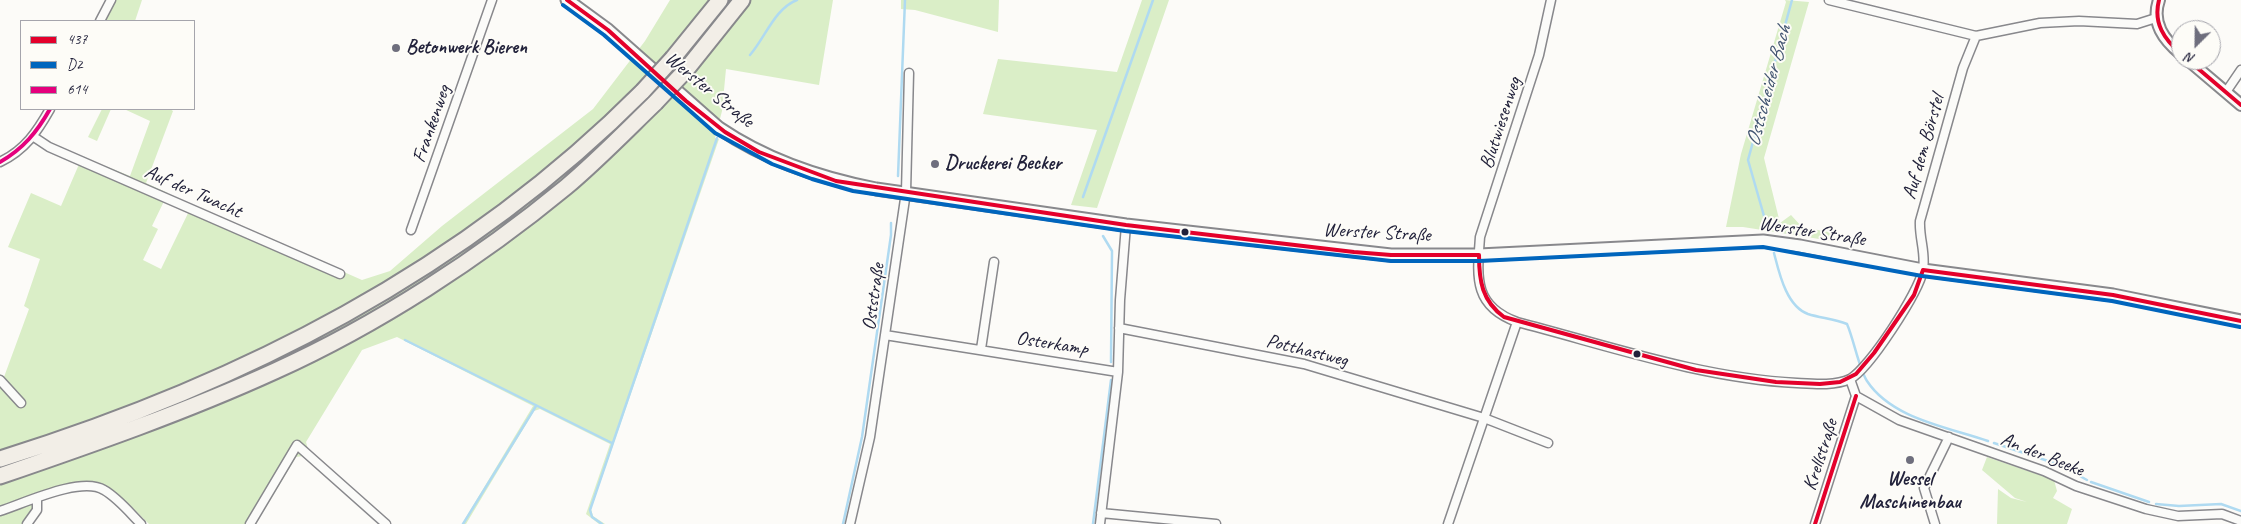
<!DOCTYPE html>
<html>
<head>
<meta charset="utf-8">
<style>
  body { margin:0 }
  #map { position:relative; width:2241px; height:524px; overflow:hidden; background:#fcfbf8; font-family:Caveat,sans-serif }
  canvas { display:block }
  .legend { position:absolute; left:20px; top:20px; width:175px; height:90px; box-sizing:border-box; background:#fdfcf7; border:1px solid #a5a5ac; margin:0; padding:6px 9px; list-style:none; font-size:15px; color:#22223b }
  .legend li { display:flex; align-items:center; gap:10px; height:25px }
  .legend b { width:25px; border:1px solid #a5a5ac }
  .north { position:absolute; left:2171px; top:20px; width:50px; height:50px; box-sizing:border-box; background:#fdfcf7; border:1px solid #a5a5ac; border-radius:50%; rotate:203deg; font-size:14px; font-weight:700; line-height:20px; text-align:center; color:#22223b }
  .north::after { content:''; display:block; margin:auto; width:18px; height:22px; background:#6e6e7d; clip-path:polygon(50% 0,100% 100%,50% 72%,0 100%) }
</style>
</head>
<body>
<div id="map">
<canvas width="2241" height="524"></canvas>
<ul class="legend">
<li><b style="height:6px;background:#e4002b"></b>437</li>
<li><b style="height:6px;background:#0065bd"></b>D2</li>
<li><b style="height:6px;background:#e5007d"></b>614</li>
</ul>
<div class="north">N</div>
</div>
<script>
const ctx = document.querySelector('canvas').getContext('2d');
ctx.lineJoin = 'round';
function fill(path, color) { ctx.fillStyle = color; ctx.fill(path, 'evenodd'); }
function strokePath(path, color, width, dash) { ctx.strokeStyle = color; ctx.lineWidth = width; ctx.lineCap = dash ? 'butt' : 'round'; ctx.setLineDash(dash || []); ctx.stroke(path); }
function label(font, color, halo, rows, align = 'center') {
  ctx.font = font + ' Caveat,sans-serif'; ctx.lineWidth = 4; ctx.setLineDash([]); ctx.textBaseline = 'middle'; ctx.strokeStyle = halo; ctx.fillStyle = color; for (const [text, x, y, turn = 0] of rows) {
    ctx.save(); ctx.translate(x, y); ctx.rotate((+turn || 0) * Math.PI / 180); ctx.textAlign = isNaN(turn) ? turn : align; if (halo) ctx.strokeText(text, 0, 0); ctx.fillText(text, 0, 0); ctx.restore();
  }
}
fill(new Path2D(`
  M112 0H142L135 21H101Z
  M670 0H833L819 85 726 69 722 111 715 138 719 139 591 509 593 516 605 524H599L586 514 610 444 540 409 534 411 466 524H462L533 406 397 337 362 350 306 442 308 449 391 524H380L303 456 296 457 256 524H149C101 476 103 475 37 494L29 524H0V374L4 377 29 309 24 306 40 259 8 247 31 193 61 206 80 162 86 164 88 159 130 176 150 121 124 109H170L173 111 146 183 168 193 152 226 158 229 143 260 161 269 192 205 362 280 390 271 442 226 593 109 645 41Z
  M901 0H999L998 32 915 10 901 9Z
  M1142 0H1169L1097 208 1071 205 1097 130 983 114 998 59 1117 72Z
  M1785 0 1809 2 1764 158 1780 223 1791 215 1802 227 1834 233 1832 241 1743 227H1726L1741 154 1786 2Z
  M102 109H111L97 141 88 137Z
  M1987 457 2054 480 2057 491 2053 498 2072 509 2067 524H1997L1998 489 2011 498 2027 502 2015 498 1982 470Z`), '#daeec7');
strokePath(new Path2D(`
  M750 55C765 38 775 8 797 0
  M898 176 905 0
  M1083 197 1153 0
  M1768 230 1748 160 1792 0
  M1103 236 1112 251 1111 362
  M1774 253C1779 272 1786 306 1808 314 1821 318 1834 319 1847 324 1854 340 1859 369 1867 381 1892 419 1948 427 1988 441
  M405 340 612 443
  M1994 443 2060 465 2087 480
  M2091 482 2149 502
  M2156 504 2179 506 2221 504 2241 511
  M463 524 536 406
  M602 524 592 517 590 510 717 138
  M843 524 862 437 891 235V223
  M1093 524 1111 380`), '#afdaf1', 2.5);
const minor = new Path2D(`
  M1551 0 1539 55 1480 237C1477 277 1473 306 1517 322 1610 346 1701 378 1797 383 1814 384 1835 386 1850 379 1869 369 1919 292 1923 270 1926 253 1919 238 1920 221L1963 68 1976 36
  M1829 0 1976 36 2040 23 2079 21 2137 24 2156 18
  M100 21 111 0
  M2226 92 2241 70
  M34 137 49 147 340 274
  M0 162C25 150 37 132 50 109
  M411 230 492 0
  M1119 328 1304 364 1484 418 1548 443
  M885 335 1118 372
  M981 349 994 262
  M1850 379 1856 396 1899 420 2044 471 2076 486 2146 509 2178 516 2222 514 2241 521
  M0 380 21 403
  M0 511C25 503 81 476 104 490 118 498 130 513 141 524
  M1101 513 1216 524
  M27 524 37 510V499
  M250 524 297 445 386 524
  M850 524 870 437 906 192 909 73
  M1100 524 1118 372 1120 300 1126 225
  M1448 524 1517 322
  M1815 524 1856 396
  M1935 524 1924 488 1949 437`);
const tertiary = new Path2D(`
  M2159 0C2151 23 2164 40 2181 54
  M2188 60 2241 105`);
const secondary = new Path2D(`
  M567 0 608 30 719 128C766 160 819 178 876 189L1126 225 1391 255H1479L1763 241 1800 246 1923 270 2113 295 2241 321`);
const motorway = new Path2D(`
  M673 58 720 0
  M686 70 742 0
  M0 459C241 384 464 271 643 91
  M0 476C93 444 185 412 275 371 377 325 480 258 566 187 597 161 626 131 655 103`);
strokePath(minor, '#88888c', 11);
strokePath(tertiary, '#88888c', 14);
strokePath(secondary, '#88888c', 15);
strokePath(motorway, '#88888c', 19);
strokePath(minor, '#fbfbf9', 8);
strokePath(tertiary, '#fbfbf9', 10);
strokePath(secondary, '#fbfbf9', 11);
strokePath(motorway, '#f2eee7', 15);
const motorwayBridge = new Path2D(`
  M643 91 673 58
  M655 103 686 70`);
strokePath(motorwayBridge, '#88888c', 19, []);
strokePath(motorwayBridge, '#f2eee7', 15);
strokePath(new Path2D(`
  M567 0 608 30 686 101 725 132 759 152 836 181 1126 225 1354 252 1391 255H1479
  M2159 0C2153 23 2164 39 2181 54
  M2188 60 2241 105
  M1479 255C1479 281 1482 301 1504 317L1696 370 1776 382 1820 384 1840 382 1856 374 1874 353 1914 295 1923 270 2113 295 2241 321
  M1815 524 1856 396`), '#e4002b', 4);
strokePath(new Path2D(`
  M563 5 604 35 715 133 772 164 812 179 853 191 1125 231 1391 261H1479L1763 247 1922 276 2112 301 2240 327`), '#0065bd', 4);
strokePath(new Path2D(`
  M0 162C23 149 37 132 50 109`), '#e5007d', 4);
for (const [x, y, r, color] of [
  [396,48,5,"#6e6e7d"],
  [935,164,5,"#6e6e7d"],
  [1185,232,4.5,"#22223b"],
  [1637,354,4.5,"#22223b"],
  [1910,460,5,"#6e6e7d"]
]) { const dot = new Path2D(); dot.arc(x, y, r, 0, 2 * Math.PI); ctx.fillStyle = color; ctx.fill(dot); strokePath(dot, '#fdfcf7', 2); }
label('bold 20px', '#22223b', '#fdfcf7', [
  ["Betonwerk Bieren",406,48],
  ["Druckerei Becker",945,164],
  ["Wessel",1910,480,"center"],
  ["Maschinenbau",1910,503,"center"]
], 'left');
label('20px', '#22223b', '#fdfcf7', [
  ["Werster Straße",709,90,39],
  ["Blutwiesenweg",1501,123,-72],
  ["Frankenweg",432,124,-71],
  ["Auf dem Börstel",1924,147,-74],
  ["Auf der Twacht",193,192,24],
  ["Werster Straße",1812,232,9],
  ["Werster Straße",1377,233,3],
  ["Oststraße",874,297,-82],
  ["Osterkamp",1052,344,9],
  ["Potthastweg",1307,351,14],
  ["Krellstraße",1821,455,-72],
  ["An der Beeke",2042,455,22]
]);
label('italic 21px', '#425571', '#fdfcf7', [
  ["Ostscheider Bach",1769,86,-75]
]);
</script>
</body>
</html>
